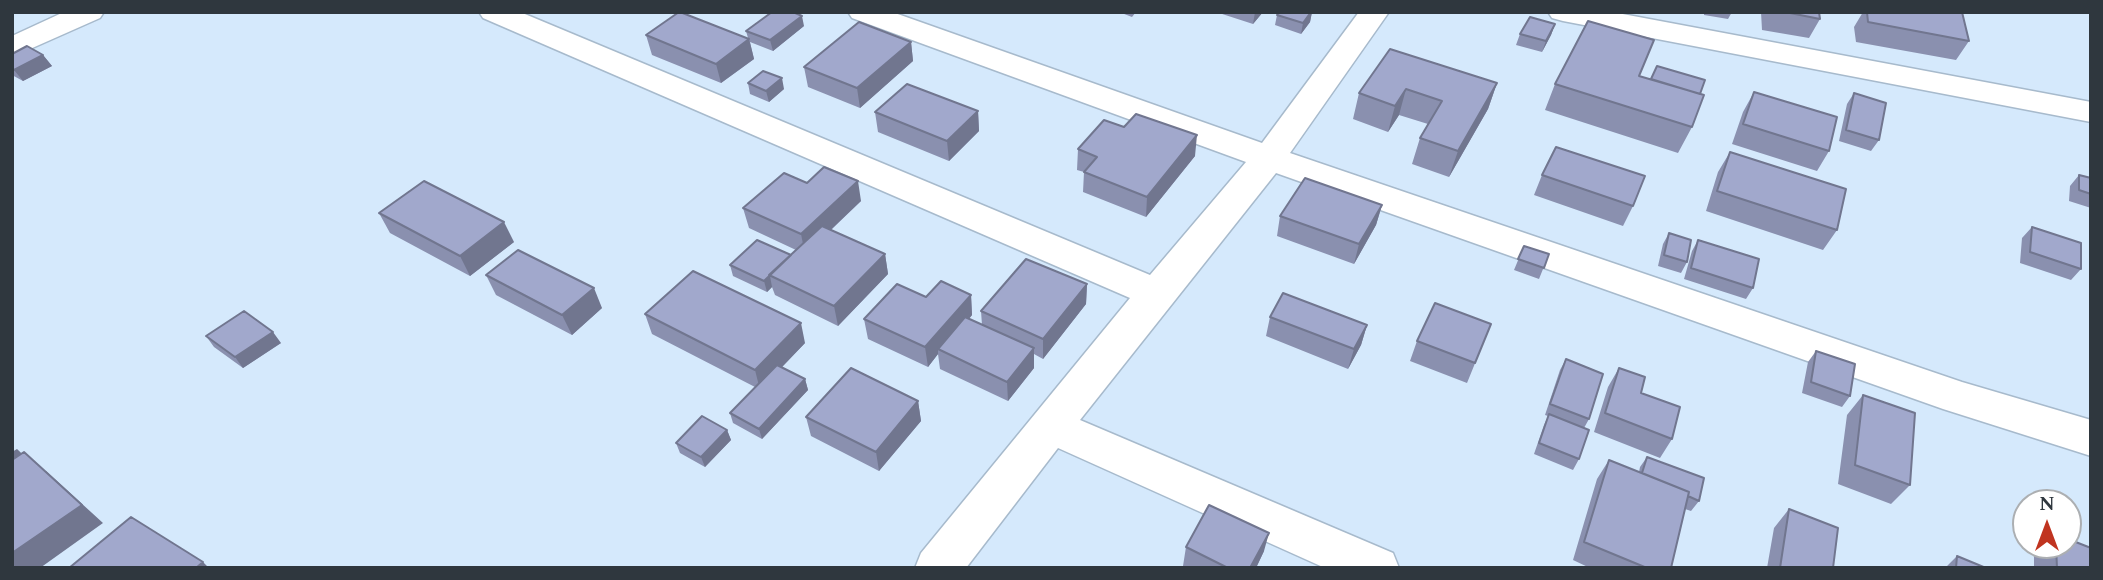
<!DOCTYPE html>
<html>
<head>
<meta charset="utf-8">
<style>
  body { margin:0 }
  #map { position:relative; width:2103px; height:580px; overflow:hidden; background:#d5e9fc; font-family:Spectral,serif }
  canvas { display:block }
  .frame { position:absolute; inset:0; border:14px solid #2f373e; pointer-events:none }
  .north { position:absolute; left:2012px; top:489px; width:70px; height:70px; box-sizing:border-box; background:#fff; border:2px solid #acafb2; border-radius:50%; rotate:0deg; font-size:19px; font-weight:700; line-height:28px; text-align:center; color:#2f373e }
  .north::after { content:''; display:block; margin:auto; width:24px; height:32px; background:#c03420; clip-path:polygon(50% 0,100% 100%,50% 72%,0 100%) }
</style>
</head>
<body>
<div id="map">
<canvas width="2103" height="580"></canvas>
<div class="frame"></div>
<div class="north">N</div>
</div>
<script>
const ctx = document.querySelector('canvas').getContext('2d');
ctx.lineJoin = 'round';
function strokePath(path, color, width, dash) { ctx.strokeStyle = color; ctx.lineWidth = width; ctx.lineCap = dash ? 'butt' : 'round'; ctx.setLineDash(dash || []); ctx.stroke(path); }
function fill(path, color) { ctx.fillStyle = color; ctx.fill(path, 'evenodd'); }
const street = new Path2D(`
  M64 12H104L100 18 12 57V36Z
  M479 12H520L1150 275 1246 162 852 18 848 12H892L1262 143 1359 12H1389L1290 153 1962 382 2091 420V456L1943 409 1276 173 1080 420 1393 553 1399 568H1325L1058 448 966 568H915L921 553 1130 298 483 18Z
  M1548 12H1612L2091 102V122L1563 21 1552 18Z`);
strokePath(street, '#a7bacc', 3);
fill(street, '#fff');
fill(new Path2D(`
  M1119 12H1136L1132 17Z
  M1216 12H1263L1253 24Z
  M1312 12 1310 22 1301 34 1275 25 1277 15Z
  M1704 12H1732L1728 19 1704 15Z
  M1761 12H1819L1820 19 1809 38 1762 30Z
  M1863 12H1962L1969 41 1956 60 1856 42 1854 27Z
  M1555 24 1551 35 1542 52 1516 45 1520 34Z
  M804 26 773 51 750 42 754 59 721 83 652 55 646 35 748 38 746 31Z
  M911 42 913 61 860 108 808 87 804 67Z
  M1390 49 1497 83 1488 109 1449 177 1412 164 1420 138 1428 124 1399 115 1388 132 1353 119 1359 93Z
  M12 54 43 55 52 66 23 81 12 75Z
  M1639 76 1700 94 1692 127 1678 153 1545 110 1555 84Z
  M748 83 784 89 769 102 750 94Z
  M1754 92 1829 151 1817 171 1732 144 1743 112Z
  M1854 93 1879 140 1871 151 1839 141 1847 104Z
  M978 111 979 131 949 161 878 132 875 112Z
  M1078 149 1195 156 1146 217 1083 192 1084 172 1077 170Z
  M1730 152 1837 230 1823 250 1706 211 1718 172Z
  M1542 175 1633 206 1623 226 1534 195Z
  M2079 175 2091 178V208L2069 201 2070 186Z
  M807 183 861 201 831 230 885 254 888 274 838 326 775 295 772 287 767 292 733 276 730 265 791 255 796 250 749 228 743 208Z
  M1382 205 1376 225 1354 264 1277 236 1280 216Z
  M379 213 514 242 470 276 390 233Z
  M2032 227 2081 269 2071 280 2020 263 2022 238Z
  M1669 233 1687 262 1681 273 1658 266 1663 244Z
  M1698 240 1753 288 1746 299 1684 279 1692 251Z
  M1524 246 1549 254 1539 279 1514 270Z
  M486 275 602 308 572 335 496 295Z
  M1087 284 1086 304 1043 359 1034 354V368L1008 401 940 369 938 354 928 367 868 339 864 319 926 297 971 295 972 315 969 319 982 325 981 311Z
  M645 314 805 343 782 367 805 379 808 390 762 439 733 423 730 413 755 387 652 334Z
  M1270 317 1367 325 1361 345 1348 369 1266 336Z
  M1491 324 1467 383 1410 361 1417 341Z
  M206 336 281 343 243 368 214 347Z
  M1816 351 1850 396 1842 407 1802 393 1808 362Z
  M1566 359 1589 419 1584 428 1579 459 1573 470 1534 454 1544 425 1548 416 1545 415 1560 370Z
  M1619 368 1641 393 1672 439 1660 458 1594 432 1608 387Z
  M1863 395 1910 485 1891 504 1838 484 1847 415Z
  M918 401 921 421 879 471 811 436 806 417Z
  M727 430 731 440 705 467 680 453 676 443Z
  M1647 457 1699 501 1691 511 1685 509 1671 568H1590L1573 560 1597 479 1609 460 1639 472 1640 467Z
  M1789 509 1833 568H1767L1774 528Z
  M2044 545H2068L2091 568H2034V553Z
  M1186 547 1264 551 1256 568H1187L1183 566Z
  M1957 556 1986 568H1945Z`), '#8a90af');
fill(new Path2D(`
  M1255 12H1263L1253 24Z
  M1312 12 1310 22 1301 34 1303 23Z
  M802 16 804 26 773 51 770 40Z
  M1555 24 1551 35 1542 52 1546 41Z
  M749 39 754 59 721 83 716 64Z
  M911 42 913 61 860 108 857 88Z
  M43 55 52 66 23 81 14 70Z
  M782 78 784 89 769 102 766 91Z
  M1497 83 1488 109 1449 177 1458 151Z
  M1406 89 1399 115 1388 132 1395 106Z
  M978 111 979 131 949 161 947 141Z
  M1197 135 1195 156 1146 217 1147 197Z
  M858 181 861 201 805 254 801 234Z
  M1382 205 1376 225 1354 264 1359 244Z
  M504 222 514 242 470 276 460 256Z
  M885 254 888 274 838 326 834 306Z
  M770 276 772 287 767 292 764 281Z
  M1087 284 1086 304 1043 359V339Z
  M594 288 602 308 572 335 562 315Z
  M971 295 972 315 942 351 938 349V354L928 367 925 347Z
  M801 323 805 343 760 390 755 370Z
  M1367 325 1361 345 1348 369 1354 349Z
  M273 332 281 343 243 368 235 357Z
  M1034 348V368L1008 401 1007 382Z
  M805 379 808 390 762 439 759 429Z
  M918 401 921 421 879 471 876 452Z
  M727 430 731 440 705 467 701 457Z
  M17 449 38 469 12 486V452Z
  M46 471 103 523 40 568H12V553Z
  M1269 533 1264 551 1256 568H1250Z
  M203 562 209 568H196Z`), '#71768f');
const building = new Path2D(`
  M679 12H680L749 39 716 64 646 35Z
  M772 12H793L802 16 770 40 746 31Z
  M1279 12H1311L1303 23 1277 15Z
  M1785 12H1819L1820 19Z
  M1867 12H1962L1969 41 1868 22Z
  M1530 17 1555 24 1546 41 1520 34Z
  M1588 21 1654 40 1639 76 1704 95 1692 127 1555 84Z
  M859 22 911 42 857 88 804 67Z
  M27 46 43 55 14 70 12 69V54Z
  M1390 49 1497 83 1458 151 1420 138 1442 101 1406 89 1395 106 1359 93Z
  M1657 66 1705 80 1700 94 1651 79Z
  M763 71 782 78 766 91 748 83Z
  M907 84 978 111 947 141 875 112Z
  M1754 92 1837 117 1829 151 1743 124Z
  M1854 93 1886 103 1879 140 1846 130Z
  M1136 114 1197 135 1147 197 1084 172 1097 157 1078 149 1104 120 1124 127Z
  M1556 147 1645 176 1633 206 1542 175Z
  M1730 152 1846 189 1837 230 1717 191Z
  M824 167 858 181 801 234 743 208 784 173 807 183Z
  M2079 175 2091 178V194L2079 190Z
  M1305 178 1382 205 1359 244 1280 216Z
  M424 181 504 222 460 256 379 213Z
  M822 226 885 254 834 306 769 275Z
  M2032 227 2081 243V269L2030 252Z
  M1669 233 1691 240 1687 262 1664 255Z
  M757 240 791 255 764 281 730 265Z
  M1698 240 1759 259 1753 288 1691 268Z
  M1524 246 1549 254 1544 268 1518 259Z
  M518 250 594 288 562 315 486 275Z
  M1026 259 1087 284 1043 339 981 311Z
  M693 271 801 323 755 370 645 314Z
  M941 281 971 295 925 347 864 319 897 284 926 297Z
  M1283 293 1367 325 1354 349 1270 317Z
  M1435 303 1491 324 1475 363 1417 341Z
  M244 311 273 332 235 357 206 336Z
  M965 317 1034 348 1007 382 938 349Z
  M1816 351 1855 364 1850 396 1811 382Z
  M1566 359 1603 374 1589 419 1550 404Z
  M777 365 805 379 759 429 730 413Z
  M851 368 918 401 876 452 806 417Z
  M1619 368 1645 377 1641 393 1680 407 1672 439 1605 413Z
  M1863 395 1915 413 1910 485 1855 465Z
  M1549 414 1589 430 1579 459 1539 443Z
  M702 416 727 430 701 457 676 443Z
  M24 452 82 505 12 553V460Z
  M1647 457 1704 478 1699 501 1688 496 1689 492 1642 473Z
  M1609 460 1689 492 1671 568H1647L1584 542Z
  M1209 505 1269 533 1250 568H1228L1186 547Z
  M1789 509 1838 528 1833 568H1780Z
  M131 517 203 562 196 568H69Z
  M2068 539 2091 548V568H2057L2056 545H2068Z
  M1957 556 1986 568H1956Z`);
fill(building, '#a1a8cc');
strokePath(building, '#71768f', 2);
</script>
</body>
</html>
